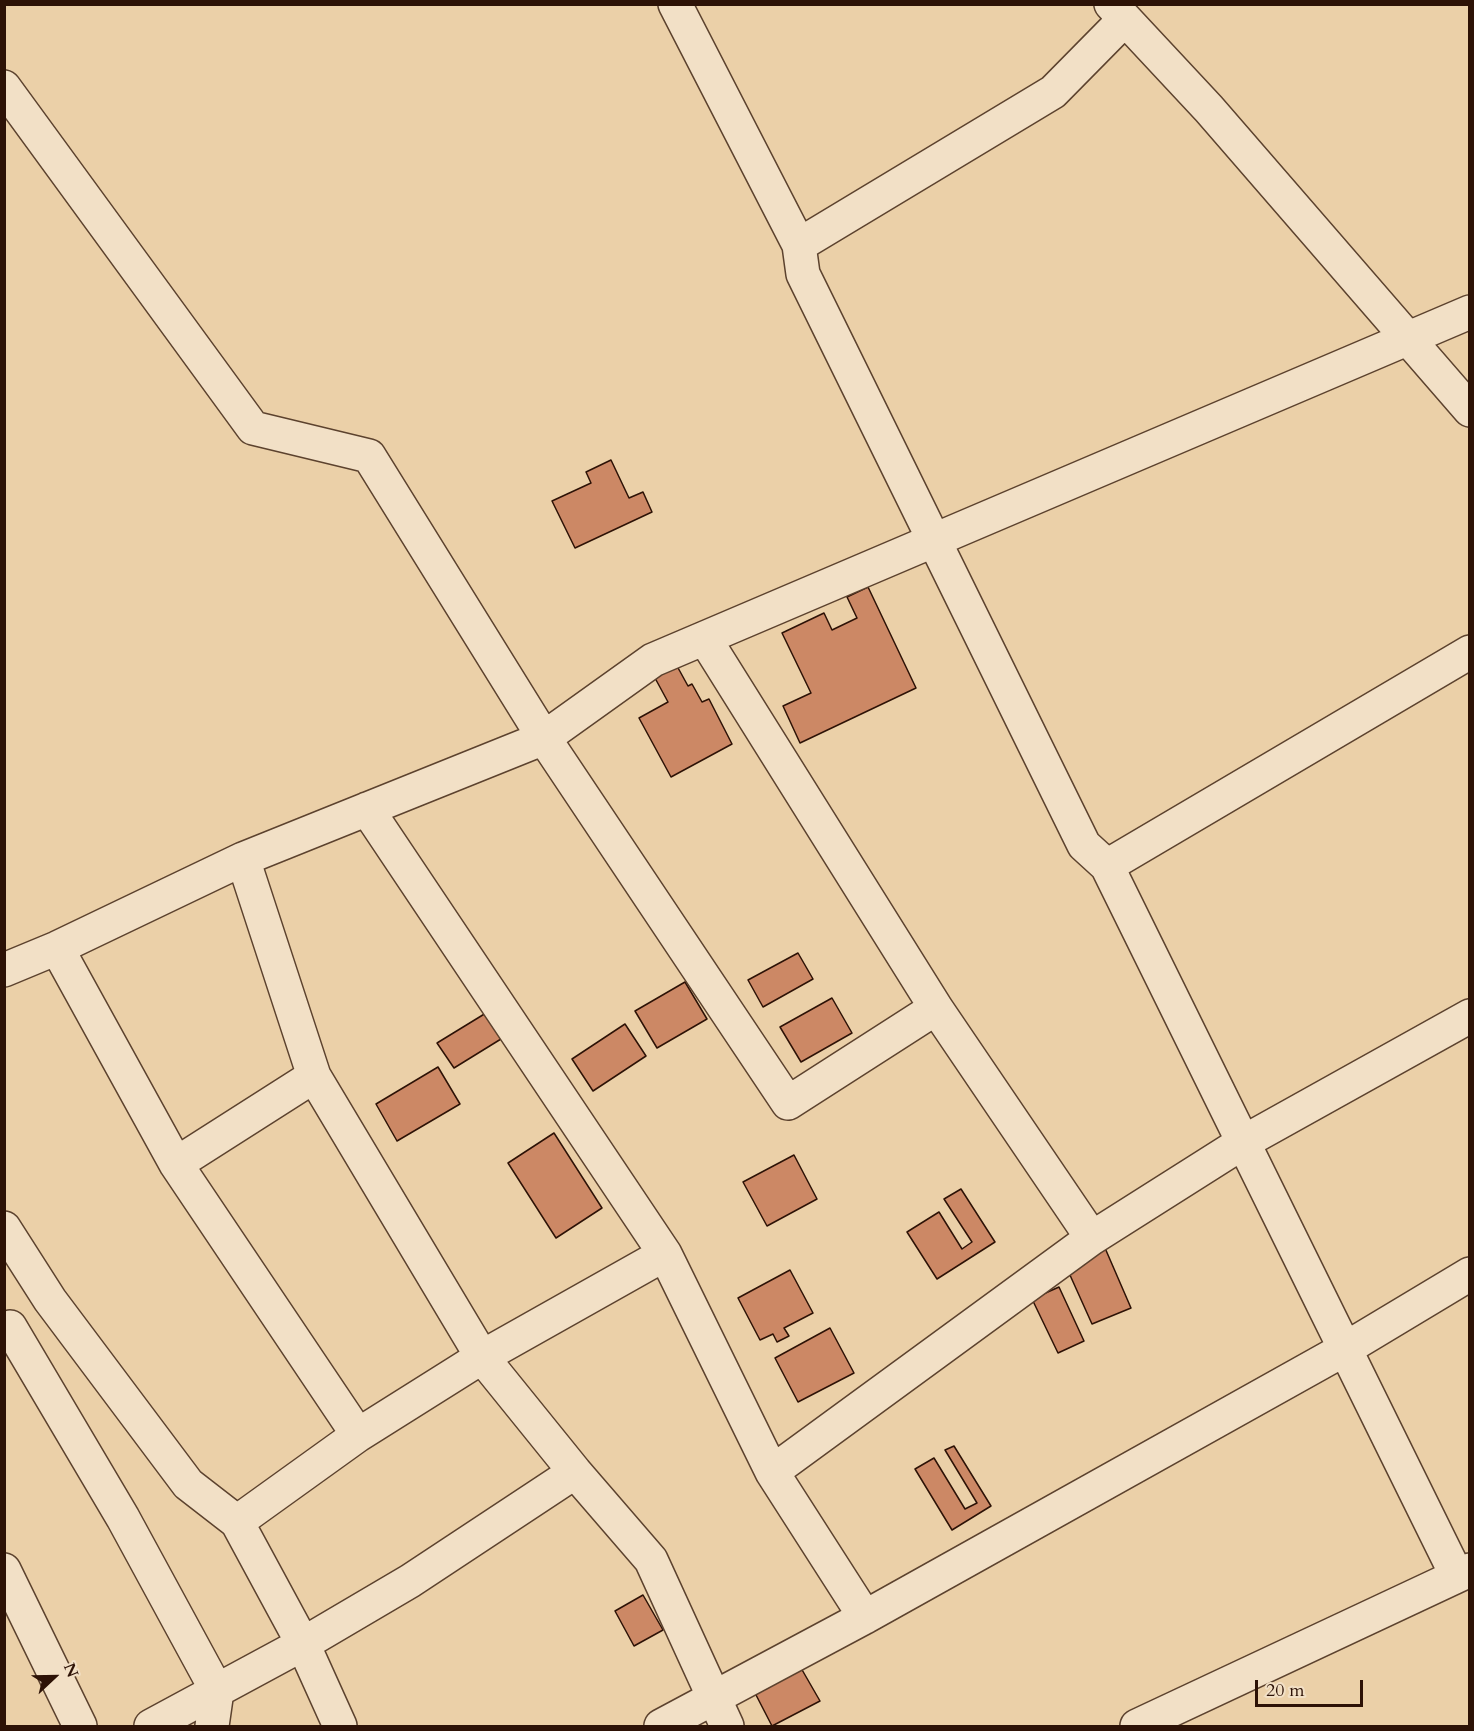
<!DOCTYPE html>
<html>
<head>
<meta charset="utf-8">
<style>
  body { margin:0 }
  #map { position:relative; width:1474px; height:1731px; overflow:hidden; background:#ebd0a8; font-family:Cardo,serif }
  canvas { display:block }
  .frame { position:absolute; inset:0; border:6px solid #2d1206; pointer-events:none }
  .north { position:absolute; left:24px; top:1647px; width:60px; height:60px; -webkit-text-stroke:4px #f2e0c6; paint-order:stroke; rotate:68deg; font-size:16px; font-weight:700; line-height:24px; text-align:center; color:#2d1206 }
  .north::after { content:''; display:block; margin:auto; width:21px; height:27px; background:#2d1206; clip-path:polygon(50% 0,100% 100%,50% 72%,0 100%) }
  .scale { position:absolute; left:1255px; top:1680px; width:108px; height:27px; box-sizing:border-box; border:3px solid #2d1206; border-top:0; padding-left:8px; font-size:18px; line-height:21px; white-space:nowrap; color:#2d1206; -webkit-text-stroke:4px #f2e0c6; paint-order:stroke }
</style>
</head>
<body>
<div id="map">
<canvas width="1474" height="1731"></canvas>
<div class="frame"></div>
<div class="north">N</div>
<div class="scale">20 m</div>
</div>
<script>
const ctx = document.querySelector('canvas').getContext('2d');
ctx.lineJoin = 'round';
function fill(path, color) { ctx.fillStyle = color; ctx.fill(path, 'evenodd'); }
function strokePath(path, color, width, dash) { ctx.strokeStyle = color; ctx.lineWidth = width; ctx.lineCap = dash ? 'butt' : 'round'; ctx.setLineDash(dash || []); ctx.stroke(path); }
const building = new Path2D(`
  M611 460 629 498 643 492 652 512 575 548 552 501 591 483 586 472Z
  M868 587 916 688 800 743 783 706 811 693 782 633 824 613 832 630 857 618 847 597Z
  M677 666 688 686 692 684 702 702 709 699 732 744 671 777 639 718 668 702 655 678Z
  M798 953 813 979 763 1007 748 980Z
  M685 982 707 1019 657 1048 635 1011Z
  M832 998 852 1033 801 1062 780 1027Z
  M486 1013 501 1039 454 1068 437 1043Z
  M625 1024 646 1056 593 1091 572 1059Z
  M438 1067 460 1104 397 1141 376 1104Z
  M554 1133 602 1208 556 1238 508 1163Z
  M794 1155 817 1199 767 1226 743 1182Z
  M961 1189 995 1242 937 1279 907 1232 939 1212 962 1249 972 1242 944 1199Z
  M1105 1248 1131 1308 1092 1324 1065 1264Z
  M790 1270 813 1313 784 1328 789 1336 777 1342 773 1334 760 1340 738 1298Z
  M1059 1287 1084 1341 1058 1353 1032 1299Z
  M830 1328 854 1373 798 1402 775 1358Z
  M954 1446 991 1506 952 1530 915 1469 934 1458 965 1509 977 1503 945 1450Z
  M643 1595 663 1630 634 1646 615 1611Z
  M801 1668 820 1701 772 1726 755 1693Z`);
fill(building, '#cc8865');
strokePath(building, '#2d1206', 1.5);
const street = new Path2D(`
  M675 4 799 245 803 274 1084 845 1107 866 1457 1576
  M1111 4 1209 109 1470 410
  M4 87 253 428 369 456 544 738 788 1103 936 1008
  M799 245 1053 92 1125 19
  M705 639 936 1008 1092 1238
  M367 809 665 1254 772 1472 865 1617
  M243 859 314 1076 482 1357 575 1472 651 1560 727 1726
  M1107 866 1470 652
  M57 948 176 1164 358 1435
  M4 970 57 948 243 859 544 738 653 660 1470 312
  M176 1164 314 1076
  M4 1228 50 1300 188 1484 237 1522 303 1644 340 1726
  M10 1327 123 1518 217 1691 212 1726
  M772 1472 1092 1238 1242 1143 1470 1016
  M237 1522 358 1435 482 1357 665 1254
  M4 1570 80 1726
  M151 1726 303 1644 410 1581 575 1472
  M661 1726 865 1617 1345 1349 1470 1274
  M1137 1726 1470 1570`);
strokePath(street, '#5c422e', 36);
strokePath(street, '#f2e0c6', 33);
</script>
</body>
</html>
